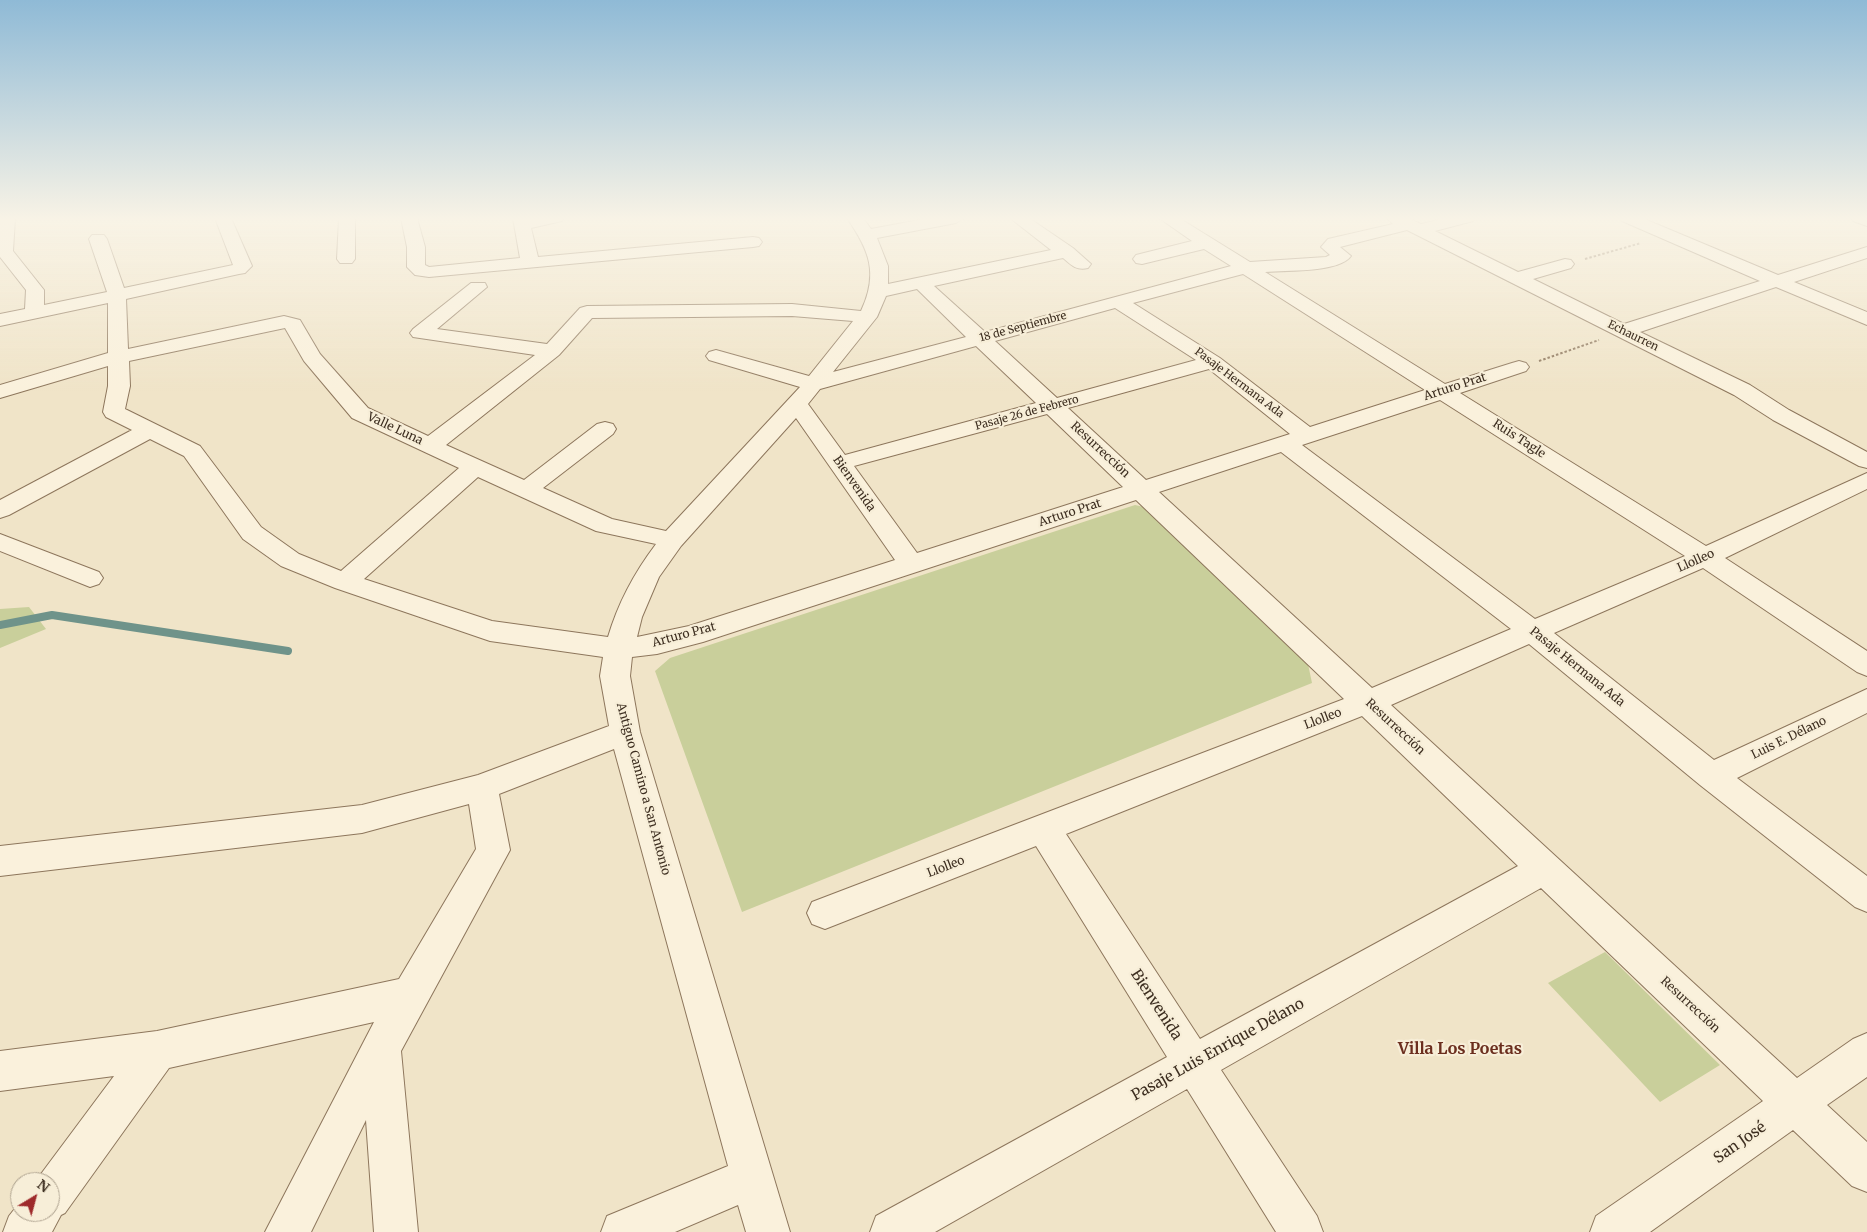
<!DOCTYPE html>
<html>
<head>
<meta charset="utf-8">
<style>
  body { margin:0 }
  #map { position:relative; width:1867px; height:1232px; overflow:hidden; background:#f0e4c8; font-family:Merriweather,serif }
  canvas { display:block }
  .north { position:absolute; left:10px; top:1172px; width:50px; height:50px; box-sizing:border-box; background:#f7eed8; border:1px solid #ada18e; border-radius:50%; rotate:37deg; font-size:14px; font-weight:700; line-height:20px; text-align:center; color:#3d2e20 }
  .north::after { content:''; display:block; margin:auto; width:18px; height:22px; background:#9e2a2b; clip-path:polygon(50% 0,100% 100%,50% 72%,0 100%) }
</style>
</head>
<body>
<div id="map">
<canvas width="1867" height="1232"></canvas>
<div class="north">N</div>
</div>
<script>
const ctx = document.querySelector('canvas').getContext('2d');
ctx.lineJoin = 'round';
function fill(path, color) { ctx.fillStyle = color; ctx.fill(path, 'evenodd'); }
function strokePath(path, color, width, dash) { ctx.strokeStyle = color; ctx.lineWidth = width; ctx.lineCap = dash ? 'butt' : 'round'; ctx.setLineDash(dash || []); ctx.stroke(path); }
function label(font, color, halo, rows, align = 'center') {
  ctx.font = font + ' Merriweather,serif'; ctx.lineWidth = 4.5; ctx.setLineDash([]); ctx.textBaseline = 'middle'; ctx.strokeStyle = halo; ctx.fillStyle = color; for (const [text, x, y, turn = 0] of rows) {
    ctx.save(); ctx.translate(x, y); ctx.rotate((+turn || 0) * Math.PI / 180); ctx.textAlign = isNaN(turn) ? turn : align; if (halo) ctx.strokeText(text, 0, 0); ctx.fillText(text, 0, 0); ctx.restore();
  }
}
fill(new Path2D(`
  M1135 505 1153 509 1308 664 1312 683 742 912 655 671 670 658Z
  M29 607 46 629 0 648V609Z
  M1605 952 1720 1065 1660 1102 1548 983Z`), '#c9cf9b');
strokePath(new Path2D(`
  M0 625 52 615 288 651`), '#6f938a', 8);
const minor = new Path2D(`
  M0 218H15L13 251 44 290V305L107 292 89 239 92 235H104L107 239 124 288 233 265 215 218H231L252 266 245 273 239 274 126 299 128 349 284 316 300 320 320 354 368 408 428 436 535 355 413 337 410 333 413 329 471 283H485L487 287 437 329 547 344 580 308 587 306 792 304 861 311C879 273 869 250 847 218H863L871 229 930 218H964L956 223 877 238 888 266V284L1051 250 1010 218H1029L1073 248 1091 264 1088 268C1077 271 1071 265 1063 258L934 286 985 332 1231 266 1204 249 1142 264 1136 263 1133 259 1136 255 1192 241 1159 218H1179L1250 262 1326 257 1330 255 1321 247 1328 239 1393 224 1387 218H1408L1421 224 1447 218H1475L1473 221 1435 231 1518 272 1565 259 1571 260 1574 264 1571 268 1533 279 1624 324 1760 281 1622 221 1620 218H1642L1778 275 1867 247V258L1794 282 1867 312V325L1776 287 1640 332 1750 385 1789 410 1867 452V468L1859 466 1773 420 1734 395 1407 230 1340 247 1351 256C1339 273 1285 270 1265 272L1445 384 1512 363 1519 361 1526 363 1529 367 1526 371 1460 393 1706 546 1867 473V489L1725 558 1867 651V676L1857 672 1703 568 1554 633 1714 760 1867 689V713L1737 778 1867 876V912L1855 907 1700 785 1529 644 1391 705 1797 1078 1853 1039 1867 1033V1077L1827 1105 1867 1142V1192L1852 1186 1793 1130 1650 1232H1590L1596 1216 1763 1101 1541 888 1221 1070 1317 1216 1323 1232H1276L1187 1089 935 1232H870L876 1216 1167 1057 1036 846 825 929 812 924 807 913 812 902 1344 699 1136 500 703 642 657 654 632 657 630 676 640 732 790 1232H746L738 1205 675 1232H601L607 1216 728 1166 614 749 499 794 510 850 401 1051 418 1232H374L366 1120 311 1232H265L374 1022 169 1068 65 1213 61 1215 52 1232H3L9 1216 20 1202V1212H50V1182H35L114 1076 0 1091V1051L157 1031 399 979 476 849 469 804 362 833 0 876V846L362 805 478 775 609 726 600 676 603 657 490 641 335 588 281 566 243 539 184 456 150 439 9 515 0 518V500L132 430 106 417 103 412 108 386V366L0 398V385L108 353V303L0 326V314L25 309 26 290 0 257ZM1243 274 1425 390 1310 427 1220 358 1133 303ZM917 289 966 337 833 372 877 317 886 296ZM1115 308 1196 360 1057 398 995 341ZM792 316 853 321 809 376 716 350 709 352 706 356 709 360 800 387 666 531 612 519 543 488 613 434 616 429 613 424 605 422 597 424 524 480 446 445 559 355 592 318ZM285 328 304 361 352 418 459 468 341 571 299 554 261 527 200 446 125 409 130 386 129 361ZM976 346 1036 403 845 455 808 404 820 389ZM1209 369 1290 434 1146 480 1068 408ZM1440 400 1685 556 1535 619 1302 445ZM1047 414 1123 487 917 553 854 466ZM796 418 895 560 689 626 637 637 642 617 659 577 681 546ZM1281 452 1511 629 1372 688 1159 492ZM478 477 596 531 656 544C634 573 618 603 608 637L492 621 364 579ZM1362 716 1518 866 1200 1039 1066 834Z
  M339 218H355V259L352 263H340L337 259Z
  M401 218H417L425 247V265L429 267 520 258 513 218H564L562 221 531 228 538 257 753 237 759 238 762 242 759 246 753 247 429 277 415 275 407 267V247Z
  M1851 218H1867V226L1853 221Z
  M0 534 99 572 103 578 99 584 90 587 0 551Z`);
strokePath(minor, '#8d765c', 2);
strokePath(new Path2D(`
  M1585 259 1641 243
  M1539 361 1599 340`), '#8d765c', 2, [2.5, 2]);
fill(minor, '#faf1dc');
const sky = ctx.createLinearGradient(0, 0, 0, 391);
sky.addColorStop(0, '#8fbad6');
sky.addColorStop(0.56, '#f8f3e6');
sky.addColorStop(1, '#f8f3e600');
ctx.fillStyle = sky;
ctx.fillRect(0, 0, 1867, 391);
label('11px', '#3d2e20', '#f7eed8', [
  ["18 de Septiembre",1023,327,-15],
  ["Echaurren",1633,336,26],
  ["Pasaje Hermana Ada",1239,383,37],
  ["Pasaje 26 de Febrero",1027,413,-15]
]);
label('12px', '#3d2e20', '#f7eed8', [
  ["Arturo Prat",1455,387,-18],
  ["Valle Luna",395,429,25],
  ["Ruis Tagle",1519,439,33],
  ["Resurrección",1100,450,43],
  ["Bienvenida",854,484,55],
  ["Arturo Prat",1070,513,-18],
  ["Llolleo",1696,561,-24],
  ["Arturo Prat",684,635,-15],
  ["Pasaje Hermana Ada",1577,667,39],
  ["Llolleo",1323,719,-21],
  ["Resurrección",1395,727,43],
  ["Luis E. Délano",1789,738,-26],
  ["Antiguo Camino a San Antonio",643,789,75],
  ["Llolleo",946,867,-21],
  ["Resurrección",1690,1005,43]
]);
label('15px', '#3d2e20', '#f7eed8', [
  ["Bienvenida",1156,1005,57],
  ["Pasaje Luis Enrique Délano",1218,1050,-29],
  ["San José",1740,1143,-35]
]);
label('bold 16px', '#6b2e1e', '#f7eed8', [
  ["Villa Los Poetas",1460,1049]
]);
</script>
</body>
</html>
